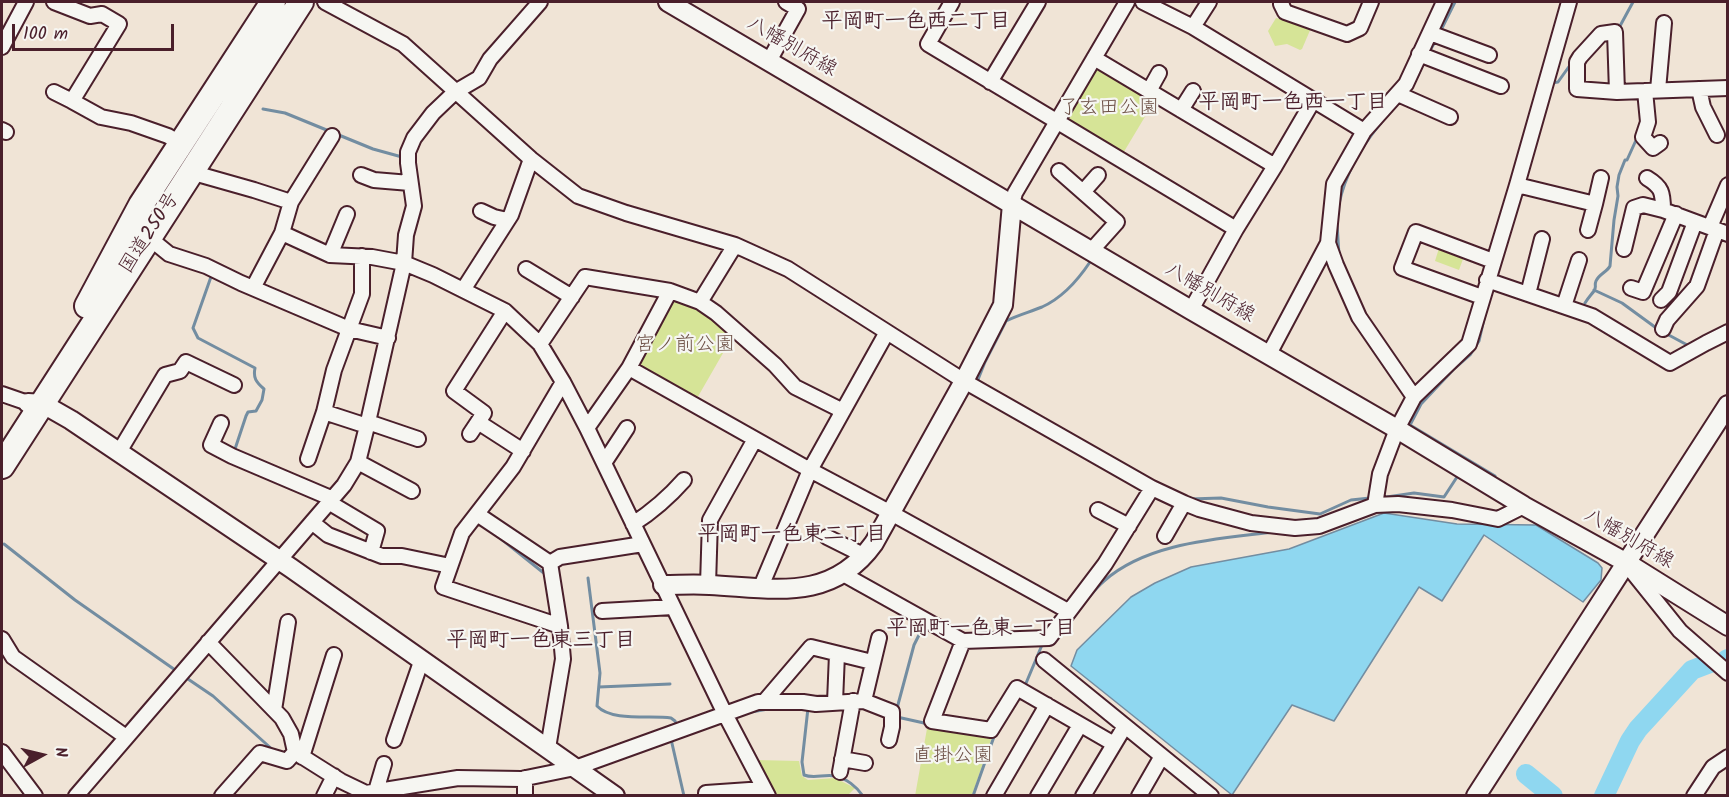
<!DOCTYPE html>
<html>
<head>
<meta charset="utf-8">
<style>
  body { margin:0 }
  #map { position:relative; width:1729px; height:797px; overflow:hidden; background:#f0e4d6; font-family:Kalam,sans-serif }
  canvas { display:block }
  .frame { position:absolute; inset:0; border:3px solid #4a1f2b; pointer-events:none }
  .north { position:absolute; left:12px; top:725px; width:60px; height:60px; -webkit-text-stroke:4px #f6f6f2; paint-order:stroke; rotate:82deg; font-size:16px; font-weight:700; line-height:24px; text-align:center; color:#4a1f2b }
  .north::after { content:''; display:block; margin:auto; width:21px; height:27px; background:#4a1f2b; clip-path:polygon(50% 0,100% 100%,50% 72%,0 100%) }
  .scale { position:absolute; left:12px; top:24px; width:162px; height:27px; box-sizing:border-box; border:3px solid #4a1f2b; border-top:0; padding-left:8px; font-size:18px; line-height:21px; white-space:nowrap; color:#4a1f2b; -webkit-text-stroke:4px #f6f6f2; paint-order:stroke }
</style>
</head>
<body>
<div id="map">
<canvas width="1729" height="797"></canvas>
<div class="frame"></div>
<div class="north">N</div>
<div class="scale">100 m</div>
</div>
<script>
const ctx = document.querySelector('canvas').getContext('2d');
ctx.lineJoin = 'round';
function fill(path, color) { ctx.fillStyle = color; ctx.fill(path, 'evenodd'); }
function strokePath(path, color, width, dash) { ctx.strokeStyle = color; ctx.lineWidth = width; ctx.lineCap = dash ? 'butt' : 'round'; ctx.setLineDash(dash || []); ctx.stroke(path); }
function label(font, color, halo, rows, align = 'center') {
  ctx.font = font + ' Kalam,"Klee One",sans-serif'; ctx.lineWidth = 4.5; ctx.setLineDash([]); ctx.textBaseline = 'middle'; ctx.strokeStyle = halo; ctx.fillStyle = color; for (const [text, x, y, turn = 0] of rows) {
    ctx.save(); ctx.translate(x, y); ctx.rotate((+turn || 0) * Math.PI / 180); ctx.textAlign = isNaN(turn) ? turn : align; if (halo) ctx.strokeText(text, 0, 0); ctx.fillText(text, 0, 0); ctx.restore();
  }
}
fill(new Path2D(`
  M1282 17 1311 28 1302 49 1300 50 1287 44 1275 46 1268 31 1276 18 1280 19Z
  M1101 68 1155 100 1122 155 1068 124 1066 115 1094 69Z
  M1440 245 1460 253 1459 257 1463 259 1459 270 1435 261Z
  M679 297 707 310 734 334 696 400 639 368 637 361 671 300Z
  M928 723 993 734 972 795 915 796Z
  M756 760 799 761 802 776 808 780 835 778 855 788 848 795H774Z`), '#d6e497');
const water = new Path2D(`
  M1384 513 1457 524 1536 525 1598 563 1602 568 1601 580 1583 602 1484 535 1442 601 1419 587 1334 721 1292 705 1232 795 1071 666 1077 650 1131 597 1155 583 1191 567 1289 549Z`);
fill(water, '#8fd7f0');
strokePath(water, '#738da1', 1.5);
strokePath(new Path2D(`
  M1616 27 1620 26 1633 2
  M1441 30 1455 2
  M1429 52 1435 42
  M1417 77 1423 64
  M1551 83 1558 82 1573 61
  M263 109 285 113 373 149 402 157
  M1339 204C1345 175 1361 147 1380 124 1386 116 1393 110 1399 102
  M1337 223 1339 255
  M212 274 193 328 198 338 255 368C253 378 256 382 264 389L262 400 256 411 248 412 246 416 234 452
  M1594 290 1622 303 1659 330
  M1585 303C1588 298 1591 295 1594 291 1597 286 1594 286 1596 281 1599 274 1607 272 1610 266L1614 220 1618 196 1617 187 1619 175 1625 160H1627L1637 138
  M1487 306 1479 341 1470 355 1453 370 1421 404 1410 425 1495 476
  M1665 333 1691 347
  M977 382 985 362 1006 321C1018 315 1030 312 1042 307 1062 298 1078 280 1090 262
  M1380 498 1414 493 1444 497 1457 477
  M1190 499 1221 498 1268 507 1320 514 1351 500 1370 498
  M490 530 545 574
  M4 544 75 600 178 672
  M588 578 600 673 597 706C612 722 651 715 671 718L675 721 677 726
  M853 588 865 594
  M185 677 213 696 274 751
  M599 687 670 684
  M1024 688 1042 645C1044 645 1049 645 1051 644 1058 641 1062 633 1066 627 1078 612 1089 594 1104 581 1148 542 1219 539 1274 532
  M808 708 802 762 804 775C814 779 824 774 835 776 846 778 857 787 863 796
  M751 712 774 708
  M896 712 914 645 924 625
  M897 717 924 723
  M671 739 684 796
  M973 796 996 731`), '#738da1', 3);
strokePath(new Path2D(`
  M1726 660 1728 659
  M1526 774 1553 796
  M1604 796 1630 741 1638 729 1692 670 1713 662`), '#8fd7f0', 20);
const street = new Path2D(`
  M54 2 90 16 102 14 119 24 72 101 101 117 131 123 168 136 180 143
  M325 2 403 44 531 159 578 196 626 213 735 245 788 269 964 381 1152 488 1184 503 1199 509 1251 523 1295 528 1319 526 1375 505 1398 504 1452 510 1498 519 1524 506
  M952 2 928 44 1236 229
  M1143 2 1193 27 1364 131
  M1282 2 1281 4 1285 12 1347 34 1360 28 1371 2
  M1193 27 1209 2
  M1430 33 1489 55
  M2 47 26 2
  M1419 54 1501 86
  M1094 58 1275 166
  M769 61 798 9 786 2
  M990 82 1038 2
  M1699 89 1703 107 1717 135
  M1658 90 1664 23
  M1149 91 1159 73
  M1645 91 1648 122 1643 137 1653 148 1660 143
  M54 92 72 101
  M1617 92 1615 32 1601 34 1580 57 1577 62V89L1617 92 1728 88
  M1398 94 1450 117
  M1181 110 1193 91
  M2 130 6 132
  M1059 171 1117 222 1091 251
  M201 175 254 190 291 202 282 233 330 255 372 257 404 263 433 275 505 311 540 344 563 382 587 428 725 714 768 796
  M361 175 374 180 410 183
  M1647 178C1662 187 1663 193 1663 210
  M1517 185 1595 204 1588 230
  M1083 192 1098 175
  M291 202 332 136
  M1012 204 1015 193 1127 2
  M1595 204 1601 178
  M481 211 494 217 507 220
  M1710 227 1728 185
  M153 241 169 254 206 266 241 283 349 329 388 338
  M1328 243 1336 265 1359 317 1414 397
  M1624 249 1634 208 1643 205 1663 210 1728 234
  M330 255 347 214
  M526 269 572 297
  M1487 280 1592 316 1670 363 1706 343 1728 332
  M253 288 282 233
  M1631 288 1643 292 1676 214
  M463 290 511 215 531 159
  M1528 294 1542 239
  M1482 297 1402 268 1416 232 1493 261
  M1661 300 1669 292 1695 222
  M700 302 735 245
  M1564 306 1579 260
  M1191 310 1236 229 1275 166 1313 101
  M1663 329 1667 320 1697 286 1717 230
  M540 344 585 277 670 291
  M1269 354 1328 243 1334 184 1364 131 1406 84 1444 2
  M629 368 810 470 891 513 1068 611
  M2 394 28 403
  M324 412 367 426
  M368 422 418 439
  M478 422 523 451
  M221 423 211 445 232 456 333 499
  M587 428 629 368 670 291 700 302 716 313 775 365 795 387 843 411
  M470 434 484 413 454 391 505 311
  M119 452 165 375 180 371 186 362 234 385
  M308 459 324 412 334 370 362 294V256
  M358 462 412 491
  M604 463 627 428
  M330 503 377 531 371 552
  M1375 505 1380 474 1397 429 1414 397 1469 344 1517 185 1569 2
  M1098 510 1129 526
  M477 514 550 563 560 626 563 659 548 748
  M313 523 328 535 382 556H402L450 566
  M633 524C653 511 669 497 684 480
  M1165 536 1184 503
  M827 537 865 556
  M550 563 560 557 643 544
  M1631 570 1680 631 1728 673
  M843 574 963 641 1049 638 1105 564 1152 488
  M708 585 710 520 755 439
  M760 589 810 470 887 332
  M602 611 673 607
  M560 626 443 587 462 533 513 467 563 382
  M2 639 13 657 126 737
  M963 641 932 721 991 730 1017 688 1114 744
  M208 642 282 718 291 734 295 752 341 781 366 793 458 778 521 779 575 768 758 702H803L816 704 864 701 879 638
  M1044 660 1211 796
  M864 701 892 712V727L889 740
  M764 702 811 647 872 662
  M835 702 837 654
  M274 710 288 622
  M394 740 422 659
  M2 752 35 796
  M302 757 334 655
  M842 759 865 763
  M840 772 853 701
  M376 791 384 764
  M76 796 344 485 358 462 368 422 404 263 406 235 414 206 408 163V152L414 138 433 113 455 92 479 78 490 59 540 2
  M222 796 260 753 287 761 295 752
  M324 796 334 776
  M525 796V778
  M706 796V793L764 789
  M994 796 1047 705
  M1038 796 1080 725
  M1083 796 1125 726
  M1139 796 1162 756
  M1694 796 1713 767 1728 757`);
const secondary = new Path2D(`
  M668 2 1191 310 1397 429 1524 506 1627 563 1728 626
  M28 403 43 404 71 420 291 568 615 796
  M663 585C679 585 694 584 710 585 773 588 831 603 874 543L964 381 1003 305 1012 204
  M1476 796 1728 405`);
const highway = new Path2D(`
  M87 306 141 205 273 2
  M2 466 301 2`);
strokePath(street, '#4a1f2b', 18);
strokePath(secondary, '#4a1f2b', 22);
strokePath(highway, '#4a1f2b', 28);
strokePath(street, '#f6f6f2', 14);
strokePath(secondary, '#f6f6f2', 18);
strokePath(highway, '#f6f6f2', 24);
label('20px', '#4a1f2b', '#f6f6f2', [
  ["八幡別府線",791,48,30],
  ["国道250号",151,234,-57],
  ["八幡別府線",1209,294,30],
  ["八幡別府線",1628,540,30]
]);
label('20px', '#6d5046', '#f6f6f2', [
  ["了玄田公園",1109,110],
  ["宮ノ前公園",685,347],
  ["直掛公園",953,758]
]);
label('bold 21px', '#4a1f2b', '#f6f6f2', [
  ["平岡町一色西二丁目",916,23],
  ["平岡町一色西一丁目",1293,104],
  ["平岡町一色東二丁目",792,536],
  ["平岡町一色東一丁目",981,630],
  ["平岡町一色東三丁目",541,642]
]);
</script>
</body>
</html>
